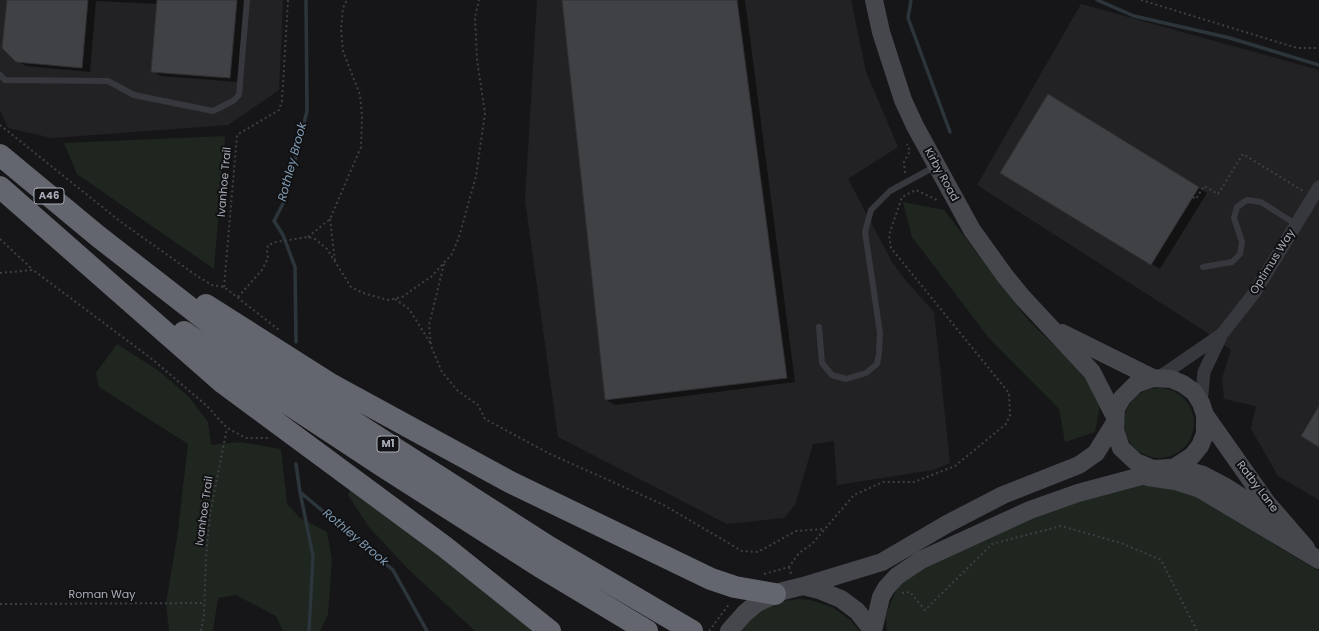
<!DOCTYPE html>
<style>
body{margin:0}
canvas{display:block;background:#161618}
</style>
<canvas width="1319" height="631"></canvas>
<script>
const ctx = document.querySelector('canvas').getContext('2d');
ctx.lineJoin = 'round';
function fillPath(path, color) {
  ctx.fillStyle = color;
  ctx.fill(path, 'evenodd');
}
function toPath(rows) {
  const path = new Path2D();
  for (const r of rows) {
    if (r.length === 3) {
      path.moveTo(r[0] + r[2], r[1]);
      path.arc(r[0], r[1], r[2], 0, 2 * Math.PI);
      continue;
    }
    path.moveTo(r[0], r[1]);
    for (let i = 2; i < r.length; i += 2) path.lineTo(r[i], r[i + 1]);
  }
  return path;
}
function trace(path, color, width, dash) {
  ctx.strokeStyle = color;
  ctx.lineWidth = width;
  ctx.lineCap = dash ? 'butt' : 'round';
  ctx.setLineDash(dash || []);
  ctx.stroke(path);
}
function label(font, color, halo, rows, align = 'center') {
  ctx.font = font + ' Poppins,sans-serif';
  ctx.lineWidth = 4;
  ctx.setLineDash([]);
  ctx.textBaseline = 'middle';
  ctx.strokeStyle = halo;
  ctx.fillStyle = color;
  for (const [text, x, y, turn = 0] of rows) {
    ctx.save();
    ctx.translate(x, y);
    ctx.rotate((+turn || 0) * Math.PI / 180);
    ctx.textAlign = isNaN(turn) ? turn : align;
    if (halo) ctx.strokeText(text, 0, 0);
    ctx.fillText(text, 0, 0);
    ctx.restore();
  }
}
const built = toPath([
 [0,0,283,0,279,90,228,125,52,138,8,128,0,110],
 [537,0,851,0,866,72,898,147,848,179,892,262,906,281,934,312,950,463,933,470,837,485,834,441,813,444,795,505,784,518,727,524,558,437,525,200],
 [1081,4,1319,70,1319,500,1278,476,1251,429,1256,406,1224,399,1222,378,1231,350,1203,330,977,185]
]);
const green = toPath([
 [225,136,214,269,77,174,64,143],
 [903,202,944,210,1028,320,1082,372,1102,395,1095,432,1065,442,1059,409,989,338,912,237],
 [117,344,159,371,189,397,208,422,211,445,240,442,281,449,287,504,300,518,327,532,332,560,328,614,320,631,283,631,276,616,236,595,218,598,213,631,169,631,166,603,177,538,188,444,99,387,96,373],
 [1159,423,35],
 [353,485,535,631,475,631,408,569,369,527,348,495],
 [1121,485,1156,485,1178,489,1211,502,1278,547,1319,571,1319,631,887,631,886,615,897,588,907,576,961,544],
 [799,599,810,600,832,607,850,620,860,631,739,631,757,612,777,602]
]);
const shadow = toPath([
 [8,0,245,0,238,82,161,76,152,71,158,4,96,1,90,72,26,66,17,61],
 [563,0,745,0,795,382,615,405,606,400],
 [1056,100,1207,193,1160,269,1001,172]
]);
const stream = toPath([
 [911,0,908,18,950,132],
 [1097,0,1134,16,1230,38,1319,65],
 [296,342,295,267,283,235,274,221,286,198,307,111,306,0],
 [296,464,300,492,393,570,427,631],
 [300,492,313,556,309,631]
]);
const building = toPath([
 [7,0,88,0,82,68,16,62,2,48,7,0],
 [157,0,237,0,230,78,151,72,157,0],
 [562,0,737,0,787,378,605,400,562,0],
 [1048,94,1199,187,1151,265,1000,173,1048,94],
 [1319,406,1319,447,1301,436,1319,406]
]);
const path = toPath([
 [1141,0,1297,48,1319,48],
 [0,125,121,222,197,276,212,285,224,287,279,330],
 [905,173,904,162,910,151,907,144],
 [1193,197,1196,199,1204,186,1218,194,1243,154,1303,191],
 [330,219,335,261],
 [308,237,330,219,361,147,362,116,360,95,343,51,341,29,343,8,347,0],
 [0,239,33,270],
 [444,264,429,325,431,346,442,372,458,391,478,405,485,419,550,454,662,504,742,551,758,552,796,531,824,529],
 [0,273,33,270,152,359,207,406,227,428,246,438,270,438],
 [224,287,237,135,279,110,282,101,288,0],
 [238,297,262,270,268,258,267,251,268,245,276,242,308,237,315,239,327,249,351,287,363,293,388,300,402,297,432,276,452,254,459,237,476,176,485,113,477,60,475,17,479,0],
 [395,299,409,309,431,344],
 [789,567,791,574],
 [764,574,789,567,799,553,812,544,854,495,883,482,914,482,955,466,1006,424,1010,415,1009,393,891,248,889,235,902,197,916,190,939,201],
 [902,593,910,592,925,610,992,544,1061,526,1121,543,1161,560,1197,631],
 [0,604,205,603],
 [201,631,204,615,206,558,210,514,227,428],
 [709,631,730,603]
]);
const lane = toPath([
 [0,75,5,80,108,81,134,95,213,111,233,101,239,95,247,0],
 [1203,267,1232,262,1240,254,1242,242,1234,218,1237,207,1247,200,1261,202,1297,225],
 [819,327,822,363,832,375,846,379,866,373,877,364,879,353,880,333,865,232,871,210,890,191,936,166]
]);
const street = toPath([
 [1158,378,1222,334],
 [1201,403,1204,372,1222,334,1255,292,1319,187]
]);
const secondary = toPath([
 [874,0,881,32,903,100,915,126,972,230,1005,276,1023,298,1092,372,1115,417],
 [1062,333,1153,378],
 [1205,415,1267,503,1306,548],
 [1175,467,1203,475,1226,487,1240,496,1273,525],
 [1148,477,1175,481,1200,489,1319,560],
 [803,586,882,562,947,524,1003,495,1079,465,1096,453,1114,424],
 [729,631,745,613,757,603,783,591,803,586,819,590,841,599,857,611,873,631],
 [873,631,881,597,886,588,897,576,921,560,1030,510,1078,493,1175,467,1192,456,1200,446,1205,434,1205,415,1201,403,1194,392,1183,384,1171,379,1153,378,1136,384,1122,398,1116,409,1115,430,1121,448,1136,462,1153,469,1169,468]
]);
const highway = toPath([
 [0,155,99,237,257,360,549,547,692,631],
 [0,187,223,383,445,547,550,631],
 [206,305,332,385,510,482,711,579,735,587,775,594],
 [184,332,240,372,384,467,539,566,647,631]
]);
const shields = [
 [49,196,30],
 [388,444,22]
];
const shieldNames = [
 ["A46",49,196],
 ["M1",388,444]
];
const streetNames = [
 ["Kirby Road",941,175,61],
 ["Ivanhoe Trail",225,182,-85],
 ["Optimus Way",1273,262,-58],
 ["Ratby Lane",1257,487,53],
 ["Ivanhoe Trail",205,511,-82],
 ["Roman Way",102,595]
];
const waterNames = [
 ["Rothley Brook",293,162,-75],
 ["Rothley Brook",355,538,40]
];
fillPath(built, '#222225');
fillPath(green, '#1e261f');
fillPath(shadow, '#0007');
trace(stream, '#2c353c', 3.5);
fillPath(building, '#404145');
trace(building, '#303034', 1);
trace(path, '#3d3f44', 2, [2, 3]);
trace(lane, '#37383d', 6);
trace(street, '#37383d', 13);
trace(secondary, '#45474d', 18);
trace(highway, '#63666e', 22);
for (const [x, y, w] of shields) {
  const box = new Path2D();
  box.roundRect(x - w / 2, y - 8, w, 16, 3);
  ctx.fillStyle = '#111113';
  ctx.fill(box);
  trace(box, '#a8adb8', 1);
}
label('bold 10px', '#a8adb8', null, shieldNames);
label('11px', '#a8adb8', '#111113', streetNames);
label('italic 12px', '#7f9bb3', '#111113', waterNames);
</script>
